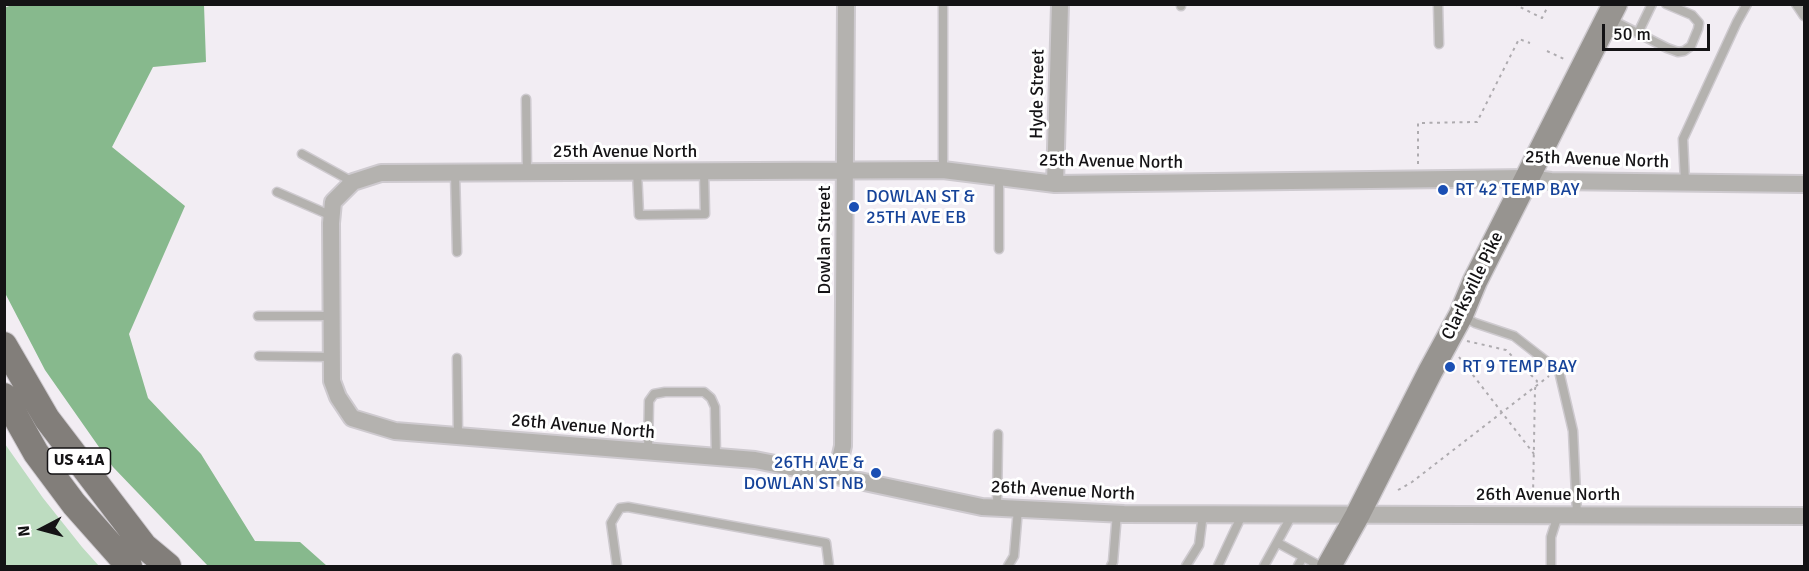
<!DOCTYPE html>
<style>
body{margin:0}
#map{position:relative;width:1809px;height:571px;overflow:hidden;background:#f2edf3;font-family:Signika,sans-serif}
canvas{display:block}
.frame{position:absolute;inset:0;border:6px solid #141315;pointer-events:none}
.north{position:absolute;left:12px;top:499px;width:60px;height:60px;-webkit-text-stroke:4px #fff;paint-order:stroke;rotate:264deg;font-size:16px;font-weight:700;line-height:24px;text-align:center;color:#141315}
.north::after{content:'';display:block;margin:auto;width:21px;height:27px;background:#141315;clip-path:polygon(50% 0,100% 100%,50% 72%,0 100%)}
.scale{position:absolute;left:1602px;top:24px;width:108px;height:27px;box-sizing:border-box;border:3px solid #141315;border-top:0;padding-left:8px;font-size:18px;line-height:21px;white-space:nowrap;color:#141315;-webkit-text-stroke:4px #fff;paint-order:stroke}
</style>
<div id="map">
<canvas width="1809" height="571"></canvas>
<div class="frame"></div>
<div class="north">N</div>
<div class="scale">50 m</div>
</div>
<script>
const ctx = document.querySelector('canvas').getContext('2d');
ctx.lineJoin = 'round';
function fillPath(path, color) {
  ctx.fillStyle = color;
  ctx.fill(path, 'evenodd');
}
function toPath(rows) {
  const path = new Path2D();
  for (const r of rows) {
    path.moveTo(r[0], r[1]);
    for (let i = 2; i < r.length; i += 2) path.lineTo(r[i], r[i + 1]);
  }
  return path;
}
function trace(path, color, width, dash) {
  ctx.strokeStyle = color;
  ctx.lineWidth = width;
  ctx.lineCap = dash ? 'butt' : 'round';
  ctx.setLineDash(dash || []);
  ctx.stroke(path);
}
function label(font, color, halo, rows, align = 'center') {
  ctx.font = font + ' Signika,sans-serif';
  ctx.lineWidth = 6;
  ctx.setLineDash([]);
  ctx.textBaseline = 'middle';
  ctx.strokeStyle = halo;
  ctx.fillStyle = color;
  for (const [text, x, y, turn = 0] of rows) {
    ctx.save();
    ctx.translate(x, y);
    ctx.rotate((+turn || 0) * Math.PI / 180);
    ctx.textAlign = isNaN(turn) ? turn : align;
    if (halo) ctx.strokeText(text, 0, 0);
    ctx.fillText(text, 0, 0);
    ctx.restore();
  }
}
const green = toPath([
 [5,444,43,498,82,547,99,566,5,566]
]);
const forest = toPath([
 [12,5,204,5,206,62,153,67,112,147,185,206,129,334,148,398,201,454,255,541,300,542,327,566,208,566,113,467,45,370,5,293,4,8]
]);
const path = toPath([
 [1514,4,1542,18,1549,4],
 [1547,51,1566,60],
 [1418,164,1418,123,1477,122,1519,39,1530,43],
 [1467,341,1506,350,1537,381,1535,389,1533,496],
 [1459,357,1534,454],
 [1398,490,1412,482,1549,376]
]);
const lane = toPath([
 [1181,4,1181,6],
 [1438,4,1439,44],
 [1796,4,1804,16],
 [1608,18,1667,48,1678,52,1684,51,1691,46,1698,29,1699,23,1692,15,1666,4],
 [1638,33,1652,4],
 [526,99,527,172],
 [302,154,353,182],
 [943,170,943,4],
 [637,171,639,215,705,214,704,171],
 [455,173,457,252],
 [999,177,999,249],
 [1685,182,1683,139,1737,22,1747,4],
 [277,192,332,216],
 [258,316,332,316],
 [1464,317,1475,323,1514,336,1559,371,1573,431,1577,515],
 [259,356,332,357],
 [457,358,458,436],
 [648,452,649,401,654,394,665,392,704,392,711,398,715,407,716,457],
 [997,508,998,434],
 [1278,543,1320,566],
 [617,566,611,523,620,508,628,507,826,543,829,566],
 [1008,566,1014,556,1018,509],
 [1111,566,1113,562,1117,513],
 [1186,566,1199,545,1203,514],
 [1218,566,1242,515],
 [1264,566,1292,515],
 [1298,566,1303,557],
 [1551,566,1551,537,1558,515]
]);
const street = toPath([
 [1055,184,1060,4],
 [1804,184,1551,181,1528,178,1055,184,943,170,381,173,353,182,333,202,331,223,332,381,338,397,352,418,395,431,755,460,836,476,982,507,1124,514,1804,516],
 [836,476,843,446,846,4]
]);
const secondary = toPath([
 [1329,566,1357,516,1430,372,1461,315,1475,281,1615,4]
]);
const primary = toPath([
 [4,345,47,419,144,546,168,566],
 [4,396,36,453,74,504,129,566]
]);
const markers = [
 [1443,190,6,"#1a4fb4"],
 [854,207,6,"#1a4fb4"],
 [1450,367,6,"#1a4fb4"],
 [876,473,6,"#1a4fb4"]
];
const shields = [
 [79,461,63]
];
const shieldNames = [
 ["US 41A",79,461]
];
const streetNames = [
 ["Hyde Street",1038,94,-89],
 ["25th Avenue North",625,152],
 ["25th Avenue North",1597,160,2],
 ["25th Avenue North",1111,162,1],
 ["Dowlan Street",825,240,-90],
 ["Clarksville Pike",1473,286,-64],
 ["26th Avenue North",583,427,5],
 ["26th Avenue North",1063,491,3],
 ["26th Avenue North",1548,495]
];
const transitNames = [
 ["RT 42 TEMP BAY",1455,190],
 ["DOWLAN ST &",866,197],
 ["25TH AVE EB",866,218],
 ["RT 9 TEMP BAY",1462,367],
 ["26TH AVE &",864,463,"right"],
 ["DOWLAN ST NB",864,484,"right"]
];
fillPath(green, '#bddcc0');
fillPath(forest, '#87b98d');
trace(lane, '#cecacf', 11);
trace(street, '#cecacf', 20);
trace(secondary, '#cecacf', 27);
trace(primary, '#cecacf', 28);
trace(path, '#aeabaf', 2, [3, 4.5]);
trace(lane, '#b4b2af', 8);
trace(street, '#b4b2af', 16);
trace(secondary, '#979490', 24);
trace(primary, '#827e7a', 26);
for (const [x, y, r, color] of markers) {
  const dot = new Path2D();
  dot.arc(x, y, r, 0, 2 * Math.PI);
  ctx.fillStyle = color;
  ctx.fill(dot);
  trace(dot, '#fff', 2);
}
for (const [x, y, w] of shields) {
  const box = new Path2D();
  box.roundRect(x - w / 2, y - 13, w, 26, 4.5);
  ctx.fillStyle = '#fff';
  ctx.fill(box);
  trace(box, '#141315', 1.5);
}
label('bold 16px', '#141315', null, shieldNames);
label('18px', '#141315', '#fff', streetNames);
label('18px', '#164399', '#fff', transitNames, 'left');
</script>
